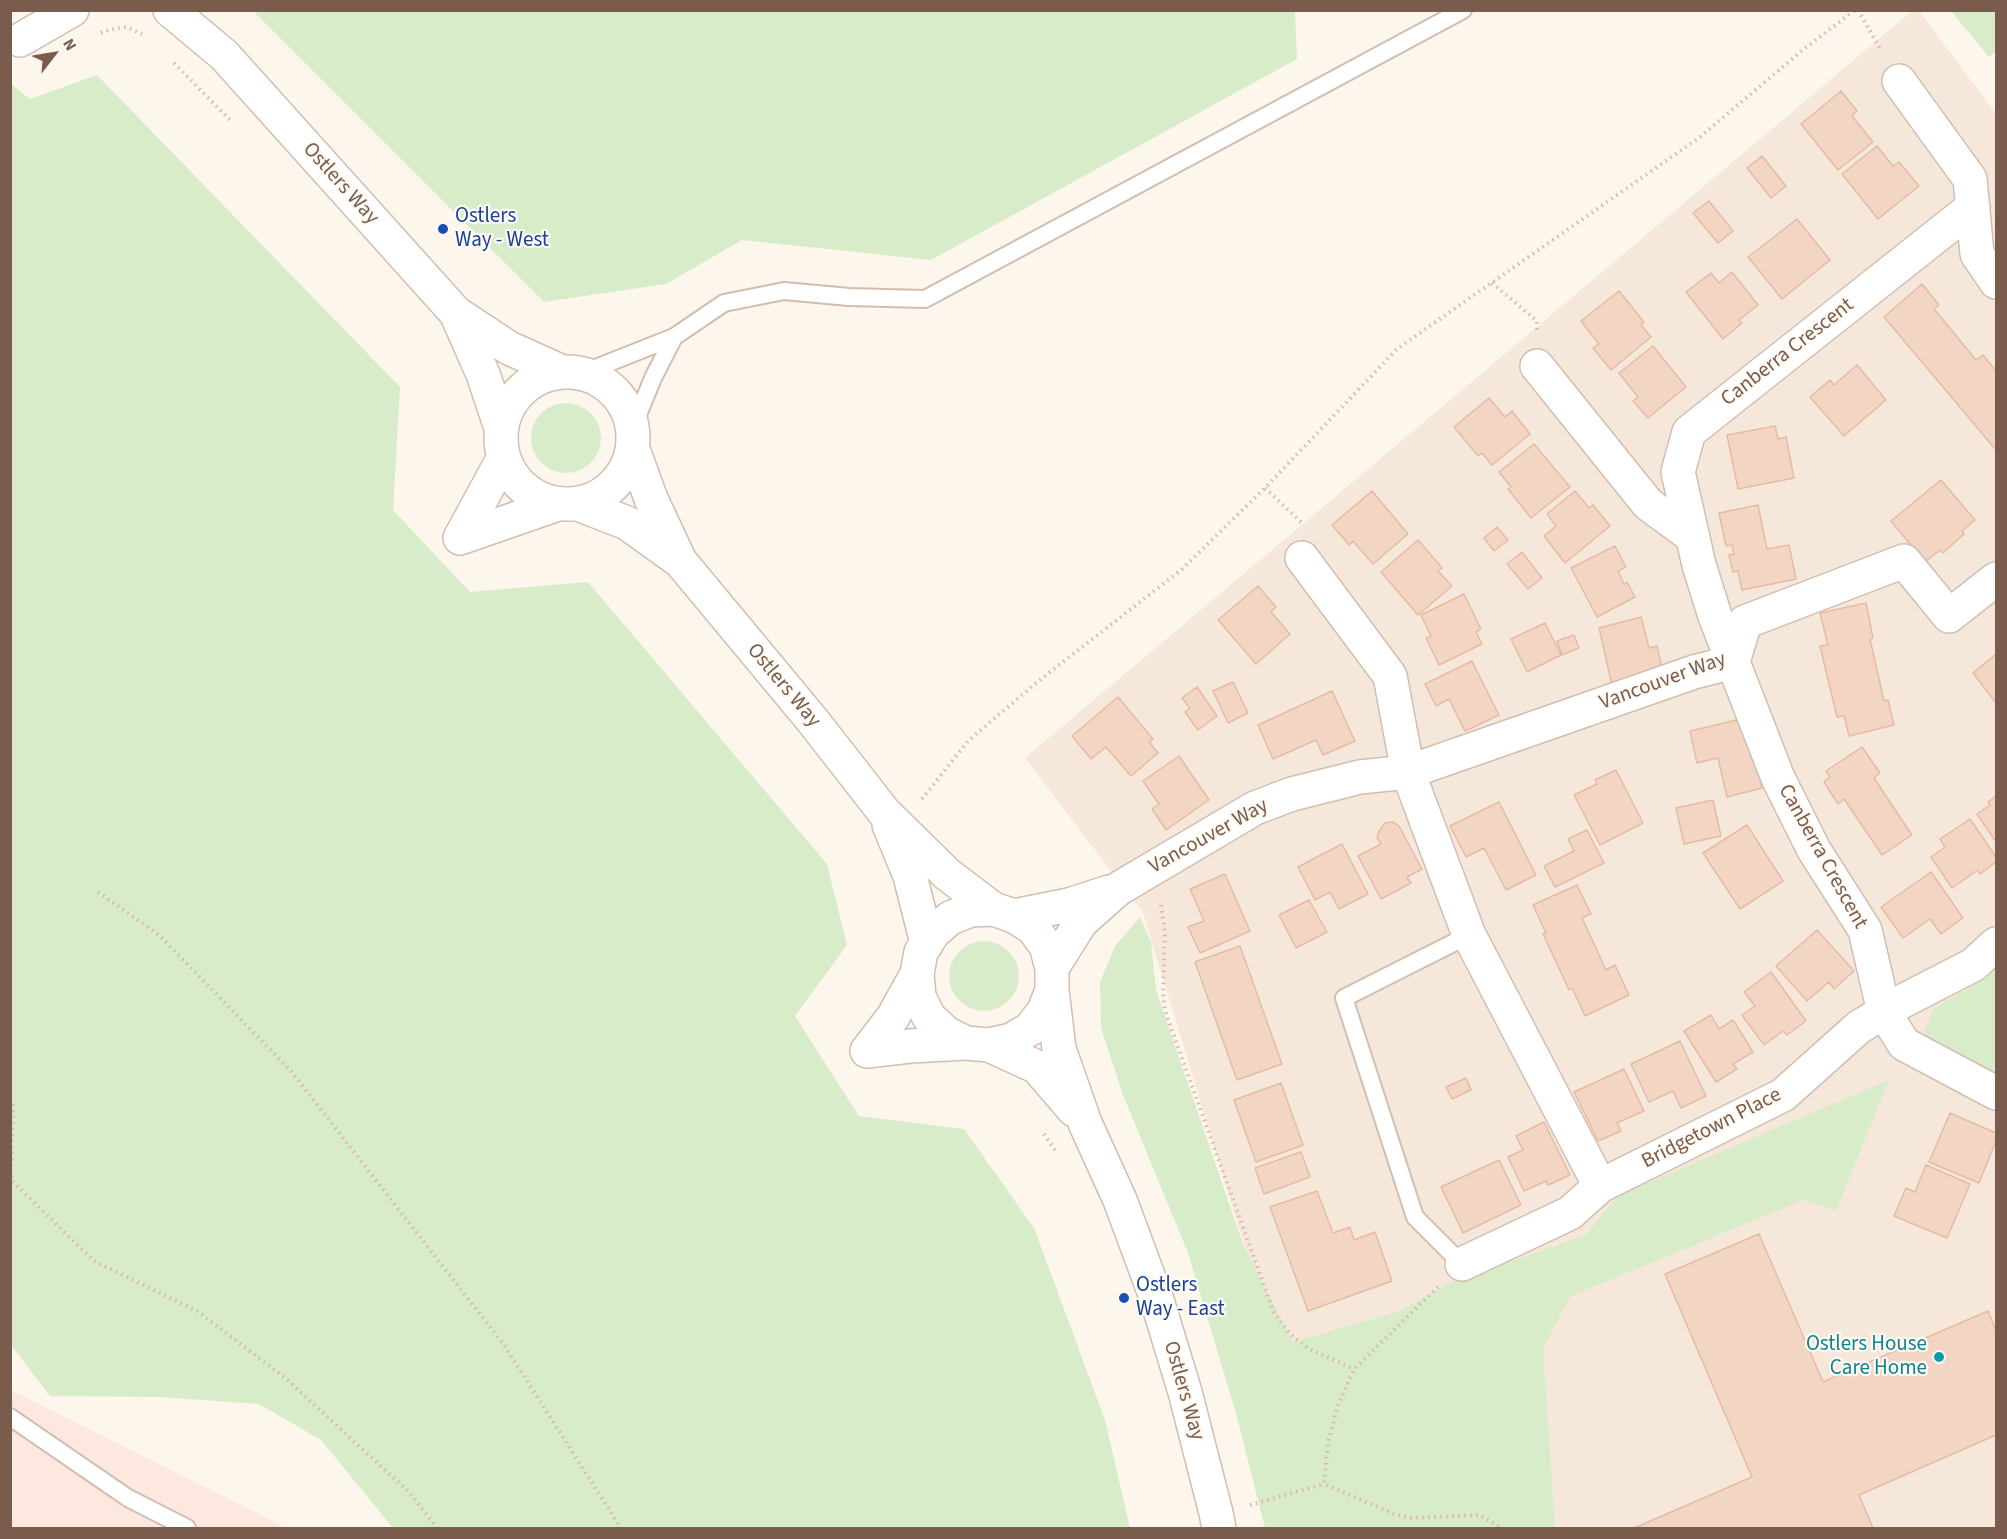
<!DOCTYPE html>
<style>
body{margin:0}
#map{position:relative;width:2007px;height:1539px;overflow:hidden;background:#fdf6ec;font-family:"Source Sans 3",sans-serif}
canvas{display:block}
.frame{position:absolute;inset:0;border:12px solid #7a5c4d;pointer-events:none}
.north{position:absolute;left:24px;top:24px;width:60px;height:60px;-webkit-text-stroke:4px #fffaf3;paint-order:stroke;rotate:59deg;font-size:16px;font-weight:700;line-height:24px;text-align:center;color:#7a5c4d}
.north::after{content:'';display:block;margin:auto;width:21px;height:27px;background:#7a5c4d;clip-path:polygon(50% 0,100% 100%,50% 72%,0 100%)}
</style>
<div id="map">
<canvas width="2007" height="1539"></canvas>
<div class="frame"></div>
<div class="north">N</div>
</div>
<script>
const ctx = document.querySelector('canvas').getContext('2d');
ctx.lineJoin = 'round';
function fillPath(path, color) {
  ctx.fillStyle = color;
  ctx.fill(path, 'evenodd');
}
function toPath(rows) {
  const path = new Path2D();
  for (const r of rows) {
    if (r.length === 3) {
      path.moveTo(r[0] + r[2], r[1]);
      path.arc(r[0], r[1], r[2], 0, 2 * Math.PI);
      continue;
    }
    path.moveTo(r[0], r[1]);
    for (let i = 2; i < r.length; i += 2) path.lineTo(r[i], r[i + 1]);
  }
  return path;
}
function trace(path, color, width, dash) {
  ctx.strokeStyle = color;
  ctx.lineWidth = width;
  ctx.lineCap = dash ? 'butt' : 'round';
  ctx.setLineDash(dash || []);
  ctx.stroke(path);
}
function label(font, color, halo, rows, align = 'center') {
  ctx.font = font + ' "Source Sans 3",sans-serif';
  ctx.lineWidth = 4.5;
  ctx.setLineDash([]);
  ctx.textBaseline = 'middle';
  ctx.strokeStyle = halo;
  ctx.fillStyle = color;
  for (const [text, x, y, turn = 0] of rows) {
    ctx.save();
    ctx.translate(x, y);
    ctx.rotate((+turn || 0) * Math.PI / 180);
    ctx.textAlign = isNaN(turn) ? turn : align;
    if (halo) ctx.strokeText(text, 0, 0);
    ctx.fillText(text, 0, 0);
    ctx.restore();
  }
}
const residential = toPath([
 [1912,11,1919,11,1996,114,1996,1528,1300,1528,1275,1347,1143,913,1025,758]
]);
const commercial = toPath([
 [11,1390,286,1528,11,1528]
]);
const green = toPath([
 [1295,11,1297,59,931,260,742,240,666,284,544,302,253,11],
 [1951,11,1996,11,1996,51,1989,57],
 [97,75,400,387,393,510,470,592,588,582,827,864,847,945,795,1016,859,1116,964,1129,1034,1228,1105,1420,1130,1528,393,1528,321,1440,259,1404,159,1397,50,1396,11,1345,11,84,30,99],
 [566,438,35],
 [1140,917,1151,942,1156,990,1244,1247,1293,1342,1397,1312,1448,1284,1586,1235,1617,1196,1889,1080,1836,1211,1803,1200,1571,1296,1543,1348,1555,1528,1265,1528,1237,1417,1188,1253,1123,1095,1101,1028,1100,982,1115,946],
 [984,976,35],
 [1996,965,1996,1084,1920,1044,1934,1008,1977,984]
]);
const building = toPath([
 [1841,91,1857,111,1852,116,1873,142,1838,170,1801,124,1841,91],
 [1877,146,1893,166,1899,162,1919,186,1878,219,1842,174,1877,146],
 [1762,156,1786,186,1771,198,1747,168,1762,156],
 [1709,201,1733,231,1718,243,1693,213,1709,201],
 [1797,219,1830,260,1782,299,1748,257,1797,219],
 [1732,272,1758,305,1739,320,1742,323,1723,339,1686,292,1711,273,1719,283,1732,272],
 [1922,284,1939,305,1934,309,1976,360,1983,355,1996,371,1996,450,1884,317,1922,284],
 [1619,291,1644,322,1641,325,1651,337,1611,370,1593,348,1599,344,1581,321,1619,291],
 [1653,346,1686,387,1648,418,1633,401,1638,397,1619,373,1653,346],
 [1857,365,1886,400,1844,436,1810,397,1830,380,1834,385,1857,365],
 [1489,398,1505,417,1512,411,1530,434,1492,465,1482,453,1478,456,1454,427,1489,398],
 [1775,426,1778,439,1786,437,1794,478,1738,489,1727,435,1775,426],
 [1534,444,1570,487,1531,518,1508,489,1511,487,1499,472,1534,444],
 [1941,480,1975,520,1962,531,1964,534,1943,553,1940,550,1925,562,1891,521,1941,480],
 [1372,491,1408,534,1373,564,1353,541,1349,545,1332,525,1372,491],
 [1575,491,1589,508,1593,505,1610,526,1565,563,1544,536,1556,526,1547,514,1575,491],
 [1758,505,1767,549,1789,545,1796,579,1742,590,1738,571,1733,572,1729,555,1734,554,1732,545,1726,546,1719,513,1758,505],
 [1497,527,1508,540,1494,551,1484,538,1497,527],
 [1418,540,1442,568,1438,571,1452,586,1418,615,1381,572,1418,540],
 [1615,546,1626,567,1618,571,1624,584,1627,582,1635,597,1597,617,1571,568,1615,546],
 [1522,552,1542,578,1528,589,1507,564,1522,552],
 [1258,586,1276,607,1271,612,1290,634,1256,664,1218,620,1258,586],
 [1464,594,1481,629,1476,632,1482,644,1439,665,1426,638,1431,636,1421,615,1464,594],
 [1866,603,1873,638,1870,639,1884,701,1888,700,1894,725,1849,736,1844,716,1837,717,1820,646,1828,645,1820,613,1866,603],
 [1641,617,1649,648,1657,646,1663,672,1612,685,1599,628,1641,617],
 [1545,623,1561,655,1527,672,1511,639,1545,623],
 [1574,635,1579,648,1562,655,1557,641,1574,635],
 [1996,654,1996,703,1973,673,1996,654],
 [1472,661,1499,715,1465,731,1449,699,1436,706,1425,684,1472,661],
 [1233,682,1248,713,1228,723,1213,691,1233,682],
 [1197,687,1217,716,1198,730,1185,712,1190,708,1182,698,1197,687],
 [1332,691,1355,741,1323,755,1316,740,1273,759,1258,725,1332,691],
 [1118,697,1153,739,1149,742,1158,753,1131,776,1106,747,1091,759,1072,736,1118,697],
 [1745,718,1762,788,1727,797,1718,758,1697,763,1690,731,1745,718],
 [1862,747,1880,773,1874,778,1912,835,1882,855,1844,799,1838,804,1824,782,1830,777,1826,771,1862,747],
 [1179,756,1209,800,1166,830,1152,809,1159,804,1143,781,1179,756],
 [1616,770,1643,823,1600,845,1574,795,1597,784,1595,780,1616,770],
 [1996,796,1996,842,1977,814,1990,805,1988,802,1996,796],
 [1713,800,1721,836,1684,844,1676,808,1713,800],
 [1499,802,1536,875,1506,890,1484,848,1466,857,1450,826,1499,802],
 [1970,819,1996,857,1996,862,1980,874,1978,870,1952,888,1931,857,1945,847,1940,839,1970,819],
 [1393,822,1399,826,1422,869,1407,877,1411,883,1381,899,1358,856,1381,844,1377,838,1379,831,1385,823,1393,822],
 [1747,825,1783,881,1740,909,1703,853,1747,825],
 [1587,830,1604,863,1555,887,1544,866,1574,851,1568,839,1587,830],
 [1342,844,1368,894,1339,909,1330,892,1315,900,1298,867,1342,844],
 [1931,872,1963,918,1941,934,1930,919,1903,938,1881,907,1931,872],
 [1225,874,1250,931,1200,953,1188,927,1204,921,1190,889,1225,874],
 [1577,885,1591,914,1582,918,1606,970,1615,965,1629,995,1585,1016,1572,988,1569,990,1543,934,1546,933,1533,905,1577,885],
 [1309,900,1327,932,1296,948,1279,915,1309,900],
 [1817,930,1854,971,1834,989,1829,982,1807,1001,1776,966,1817,930],
 [1240,946,1282,1064,1237,1080,1195,962,1240,946],
 [1771,972,1806,1021,1787,1035,1783,1031,1764,1045,1742,1015,1755,1006,1744,992,1771,972],
 [1711,1015,1719,1029,1733,1020,1753,1052,1733,1064,1737,1069,1716,1082,1684,1031,1711,1015],
 [1680,1041,1706,1096,1681,1108,1673,1091,1649,1102,1631,1064,1680,1041],
 [1624,1069,1644,1111,1617,1123,1621,1131,1598,1141,1574,1092,1624,1069],
 [1466,1078,1471,1090,1452,1099,1446,1087,1466,1078],
 [1281,1083,1303,1145,1256,1162,1234,1100,1281,1083],
 [1950,1113,1996,1133,1996,1141,1979,1183,1929,1162,1950,1113],
 [1544,1122,1570,1175,1548,1185,1546,1181,1524,1191,1508,1157,1523,1150,1516,1136,1544,1122],
 [1301,1152,1310,1177,1264,1194,1255,1168,1301,1152],
 [1499,1160,1521,1205,1463,1233,1441,1187,1499,1160],
 [1926,1165,1970,1184,1947,1238,1894,1216,1906,1188,1915,1192,1926,1165],
 [1317,1191,1333,1233,1350,1227,1354,1240,1375,1232,1392,1281,1308,1311,1270,1207,1317,1191],
 [1759,1234,1823,1382,1988,1311,1996,1331,1996,1435,1859,1495,1873,1528,1634,1528,1752,1477,1665,1274,1759,1234]
]);
const path = toPath([
 [1858,10,1882,52],
 [101,33,109,30,126,27,142,34],
 [174,63,232,122],
 [1492,283,1537,321,1537,331],
 [1265,488,1301,522],
 [922,799,968,741,1036,683,1181,570,1265,488,1397,349,1700,137,1804,49,1855,10],
 [98,892,159,935,291,1071,504,1345,621,1528],
 [1161,905,1165,932,1163,992,1165,1011,1274,1313,1290,1334,1309,1349,1354,1369],
 [10,1099,13,1104,11,1180,94,1261,197,1311,284,1377,409,1492,437,1528],
 [1044,1134,1057,1153],
 [1438,1287,1354,1369,1337,1408,1328,1443,1324,1484,1397,1515,1412,1518,1479,1515,1502,1528],
 [1250,1505,1324,1484]
]);
const service = toPath([
 [583,373,674,337,724,303,784,291,849,297,925,299,1463,10],
 [633,427,653,378,674,337],
 [1462,1264,1415,1217,1344,998,1469,935],
 [10,1417,128,1498,187,1528]
]);
const minor = toPath([
 [20,40,72,10],
 [1899,81,1970,179,1977,254,1996,282],
 [1973,207,1689,432,1678,472,1699,565,1715,616,1778,778,1814,850,1865,930,1884,1012,1904,1044,1996,1093],
 [1537,366,1648,504,1693,537],
 [460,538,558,504],
 [460,538,503,459],
 [1302,558,1390,676,1408,772,1469,935,1600,1186],
 [1014,916,1069,905,1109,892],
 [1052,968,1081,922,1118,889,1255,808,1292,794,1360,777,1408,772,1694,672,1733,662,1745,622,1904,561,1949,616,1996,579],
 [867,1051,910,1046,966,1043],
 [867,1051,893,1017,917,974],
 [1462,1264,1570,1213,1600,1186,1783,1095,1859,1027,1899,1003,1973,965,1996,944]
]);
const tertiary = toPath([
 [170,10,224,55,456,313,509,348,560,371],
 [456,313,483,374,501,428],
 [567,438,66],
 [633,449,651,499,680,561],
 [578,504,627,523,680,561,813,721,884,812,947,874,993,909],
 [889,825,910,876,927,943],
 [1052,990,1044,1011,1030,1029,1011,1040,989,1045,966,1043,946,1033,929,1017,919,997,917,974,921,952,933,933,950,918,971,910,993,909,1014,916,1033,928,1046,946,1052,968,1052,990,1059,1049,1085,1123,1120,1200,1156,1297,1185,1392,1216,1513,1219,1528],
 [989,1045,1037,1067,1074,1110]
]);
const markers = [
 [443,229,6,"#1a4fb4"],
 [1124,1298,6,"#1a4fb4"],
 [1939,1357,6,"#0f9aa8"]
];
const streetNames = [
 ["Ostlers Way",340,184,48],
 ["Canberra Crescent",1788,353,-38],
 ["Vancouver Way",1663,682,-20],
 ["Ostlers Way",783,686,50],
 ["Vancouver Way",1209,837,-29],
 ["Canberra Crescent",1822,857,61],
 ["Bridgetown Place",1712,1129,-27],
 ["Ostlers Way",1183,1391,74]
];
const transitNames = [
 ["Ostlers",455,217],
 ["Way - West",455,241],
 ["Ostlers",1136,1286],
 ["Way - East",1136,1310]
];
const cultureNames = [
 ["Ostlers House",1927,1345],
 ["Care Home",1927,1369]
];
fillPath(residential, '#f5e8da');
fillPath(commercial, '#fde8e0');
fillPath(green, '#d8ecc9');
fillPath(building, '#f3d5c3');
trace(building, '#e6bba3', 1.5);
trace(service, '#d1beb0', 20);
trace(minor, '#d1beb0', 36);
trace(tertiary, '#d1beb0', 36);
trace(path, '#d9b8a5', 4, [1.5, 4.5]);
trace(service, '#fff', 16);
trace(minor, '#fff', 33);
trace(tertiary, '#fff', 33);
for (const [x, y, r, color] of markers) {
  const dot = new Path2D();
  dot.arc(x, y, r, 0, 2 * Math.PI);
  ctx.fillStyle = color;
  ctx.fill(dot);
  trace(dot, '#fffaf3', 2);
}
label('21px', '#7a5c4d', '#fffaf3', streetNames);
label('21px', '#164399', '#fffaf3', transitNames, 'left');
label('21px', '#0d838f', '#fffaf3', cultureNames, 'right');
</script>
